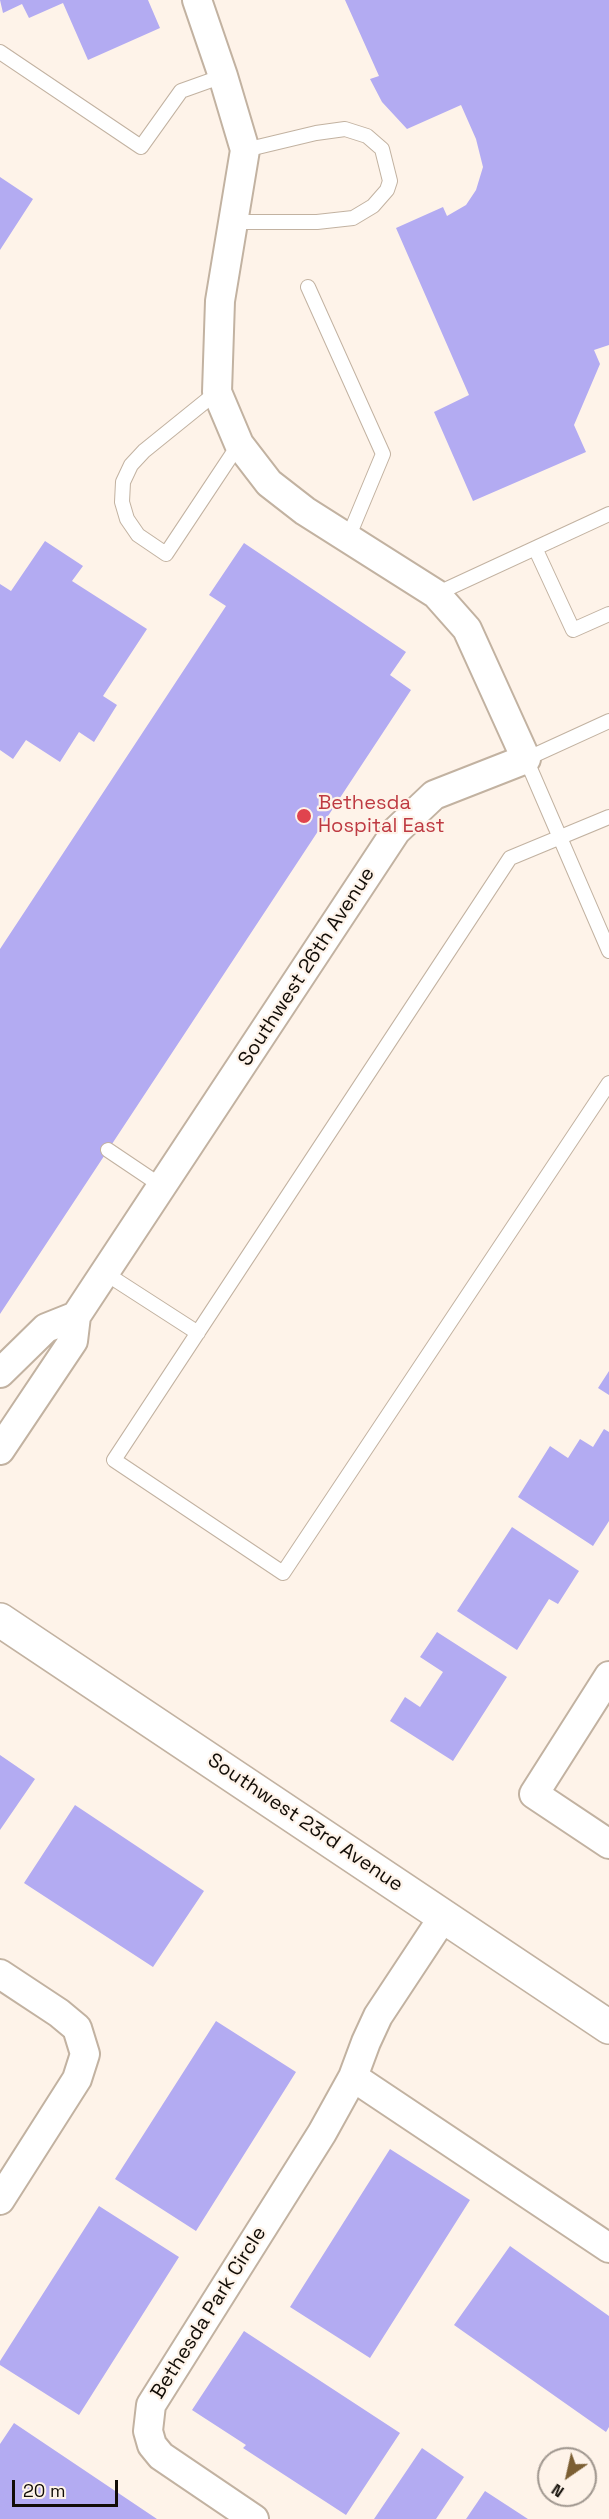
<!DOCTYPE html>
<style>
body{margin:0}
#map{position:relative;width:609px;height:2519px;overflow:hidden;background:#fef3e9;font-family:"Space Grotesk",sans-serif}
canvas{display:block}
.north{position:absolute;left:537px;top:2447px;width:60px;height:60px;box-sizing:border-box;background:#fef3e9;border:2px solid #a0978f;border-radius:50%;rotate:214deg;font-size:16px;font-weight:700;line-height:24px;text-align:center;color:#120d07}
.north::after{content:'';display:block;margin:auto;width:21px;height:27px;background:#7c5f33;clip-path:polygon(50% 0,100% 100%,50% 72%,0 100%)}
.scale{position:absolute;left:12px;top:2480px;width:106px;height:27px;box-sizing:border-box;border:3px solid #120d07;border-top:0;padding-left:8px;font-size:18px;line-height:21px;white-space:nowrap;color:#120d07;-webkit-text-stroke:4px #fef3e9;paint-order:stroke}
</style>
<div id="map">
<canvas width="609" height="2519"></canvas>
<div class="north">N</div>
<div class="scale">20 m</div>
</div>
<script>
const ctx = document.querySelector('canvas').getContext('2d');
ctx.lineJoin = 'round';
function fillPath(path, color) {
  ctx.fillStyle = color;
  ctx.fill(path, 'evenodd');
}
function toPath(rows) {
  const path = new Path2D();
  for (const r of rows) {
    path.moveTo(r[0], r[1]);
    for (let i = 2; i < r.length; i += 2) path.lineTo(r[i], r[i + 1]);
  }
  return path;
}
function trace(path, color, width, dash) {
  ctx.strokeStyle = color;
  ctx.lineWidth = width;
  ctx.lineCap = dash ? 'butt' : 'round';
  ctx.setLineDash(dash || []);
  ctx.stroke(path);
}
function label(font, color, halo, rows, align = 'center') {
  ctx.font = font + ' "Space Grotesk",sans-serif';
  ctx.lineWidth = 4.5;
  ctx.setLineDash([]);
  ctx.textBaseline = 'middle';
  ctx.strokeStyle = halo;
  ctx.fillStyle = color;
  for (const [text, x, y, turn = 0] of rows) {
    ctx.save();
    ctx.translate(x, y);
    ctx.rotate((+turn || 0) * Math.PI / 180);
    ctx.textAlign = isNaN(turn) ? turn : align;
    if (halo) ctx.strokeText(text, 0, 0);
    ctx.fillText(text, 0, 0);
    ctx.restore();
  }
}
const building = toPath([
 [0,0,148,0,160,28,88,60,63,3,29,18,22,4,3,13],
 [345,0,609,0,609,345,594,350,600,364,574,425,586,452,473,501,434,412,469,395,396,228,443,207,447,216,466,205,476,190,483,167,476,139,461,105,407,129,382,102,370,79,379,76],
 [0,177,33,199,0,250],
 [45,541,83,566,72,581,147,629,103,696,117,705,94,742,79,732,60,762,26,740,13,759,0,750,0,584,11,591],
 [244,543,406,652,390,675,411,690,0,1314,0,949,226,606,209,595],
 [609,1371,609,1395,598,1388],
 [604,1429,609,1432,609,1521,593,1546,518,1497,550,1446,568,1458,580,1439,593,1447],
 [512,1527,579,1571,558,1604,549,1599,517,1650,457,1611],
 [437,1632,507,1677,453,1761,390,1721,405,1697,420,1707,443,1672,420,1657],
 [0,1755,35,1779,0,1830],
 [75,1805,204,1891,153,1967,24,1883],
 [216,2021,296,2072,196,2231,115,2179],
 [390,2149,470,2200,370,2358,290,2307],
 [99,2206,179,2257,79,2415,0,2365,0,2361],
 [510,2246,609,2316,609,2427,606,2432,454,2325],
 [244,2331,400,2433,346,2515,243,2448,246,2445,192,2410],
 [14,2423,157,2519,0,2519,0,2444],
 [422,2448,464,2477,436,2519,374,2519],
 [485,2491,528,2519,466,2519]
]);
const service = toPath([
 [0,52,141,147,181,91,223,76],
 [233,222,317,222,353,218,373,206,387,190,390,181,382,149,367,136,345,129,316,133,245,150],
 [308,287,383,454,348,538],
 [217,392,144,451,131,465,123,482,122,502,127,519,138,535,166,554,239,444],
 [536,550,573,630,609,614],
 [436,594,609,514],
 [609,721,526,759,609,951],
 [609,817,510,858,114,1460,283,1573,609,1083],
 [108,1150,163,1187],
 [105,1273,198,1333]
]);
const minor = toPath([
 [0,1373,46,1328,76,1316],
 [0,1450,73,1341,76,1316,396,831,434,795,526,759,467,629,436,594,305,511,269,483,239,444,217,392,220,301,245,150,223,76,197,0],
 [609,1676,534,1794,609,1844],
 [0,1974,59,2013,77,2028,85,2054,77,2079,0,2200],
 [353,2077,609,2248],
 [254,2519,161,2456,152,2445,148,2431,151,2405,322,2133,353,2077,366,2042,378,2016,444,1916]
]);
const tertiary = toPath([
 [0,1620,609,2027]
]);
const markers = [
 [304,816,8,"#e0444e"]
];
const healthNames = [
 ["Bethesda",318,804],
 ["Hospital East",318,827]
];
const streetNames = [
 ["Southwest 26th Avenue",307,967,-57],
 ["Southwest 23rd Avenue",305,1823,34],
 ["Bethesda Park Circle",209,2313,-58]
];
fillPath(building, '#b3abf2');
trace(service, '#c2b2a1', 16);
trace(minor, '#c2b2a1', 32);
trace(tertiary, '#c2b2a1', 36);
trace(service, '#fff', 14);
trace(minor, '#fff', 28);
trace(tertiary, '#fff', 33);
for (const [x, y, r, color] of markers) {
  const dot = new Path2D();
  dot.arc(x, y, r, 0, 2 * Math.PI);
  ctx.fillStyle = color;
  ctx.fill(dot);
  trace(dot, '#fef3e9', 2);
}
label('20px', '#be3a42', '#fef3e9', healthNames, 'left');
label('20px', '#120d07', '#fef3e9', streetNames);
</script>
